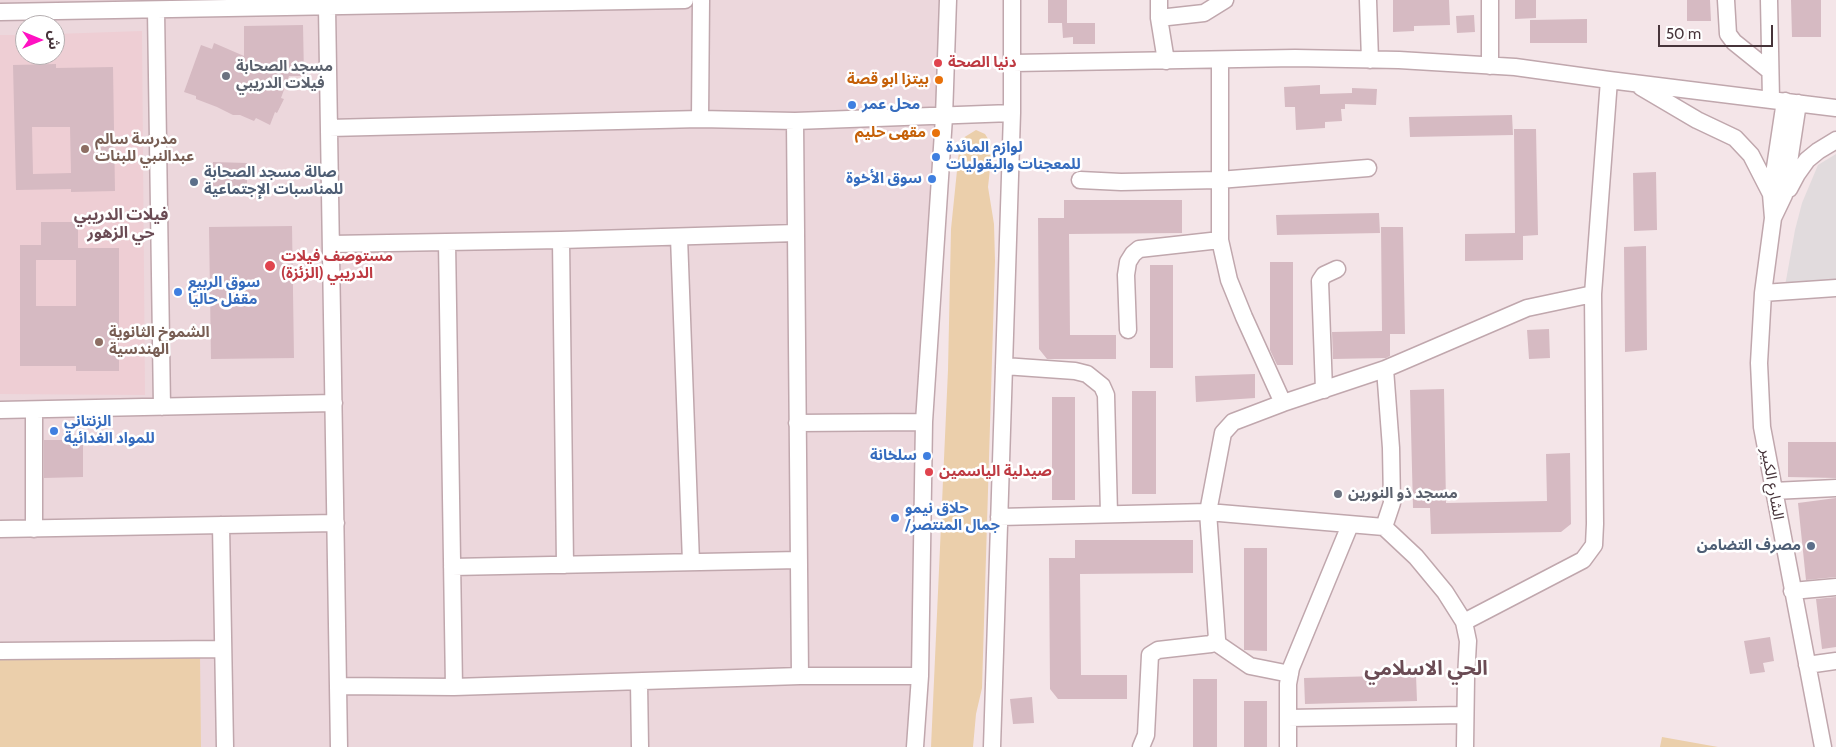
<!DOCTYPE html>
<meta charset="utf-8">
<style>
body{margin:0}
#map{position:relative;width:1836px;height:747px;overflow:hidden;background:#f4e5e8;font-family:Cabin,"Noto Sans Arabic",sans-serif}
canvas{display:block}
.north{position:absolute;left:15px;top:15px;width:50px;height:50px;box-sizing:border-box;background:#fff;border:1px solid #b5aeb0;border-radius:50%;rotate:90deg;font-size:14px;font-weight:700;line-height:20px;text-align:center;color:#47343a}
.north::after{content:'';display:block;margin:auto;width:18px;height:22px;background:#ff11c2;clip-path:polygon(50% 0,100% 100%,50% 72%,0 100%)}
.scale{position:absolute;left:1658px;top:25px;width:115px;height:22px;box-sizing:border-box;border:2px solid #47343a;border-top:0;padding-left:6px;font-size:15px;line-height:18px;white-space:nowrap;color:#47343a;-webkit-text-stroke:4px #fff;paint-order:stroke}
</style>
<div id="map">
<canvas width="1836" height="747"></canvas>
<div class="north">ش</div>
<div class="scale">50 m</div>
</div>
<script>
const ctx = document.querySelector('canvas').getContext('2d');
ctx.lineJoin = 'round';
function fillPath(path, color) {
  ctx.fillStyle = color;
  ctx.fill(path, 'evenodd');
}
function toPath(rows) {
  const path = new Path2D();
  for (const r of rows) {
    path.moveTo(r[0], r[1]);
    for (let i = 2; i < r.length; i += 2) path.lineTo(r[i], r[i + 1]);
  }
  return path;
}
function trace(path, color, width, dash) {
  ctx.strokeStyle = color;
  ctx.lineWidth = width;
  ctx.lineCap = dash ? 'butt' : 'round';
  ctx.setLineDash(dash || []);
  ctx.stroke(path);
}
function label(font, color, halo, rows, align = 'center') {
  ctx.font = font + ' Cabin,"Noto Sans Arabic",sans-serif';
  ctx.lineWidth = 5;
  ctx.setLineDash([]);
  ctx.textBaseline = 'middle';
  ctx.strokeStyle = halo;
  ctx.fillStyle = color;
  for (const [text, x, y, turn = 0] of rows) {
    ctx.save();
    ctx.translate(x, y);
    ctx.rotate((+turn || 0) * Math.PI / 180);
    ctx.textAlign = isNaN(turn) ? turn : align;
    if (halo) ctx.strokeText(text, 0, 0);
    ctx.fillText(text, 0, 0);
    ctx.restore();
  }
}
const residential = toPath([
 [0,0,948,0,914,747,0,747],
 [25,25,55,25,55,55,25,55]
]);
const education = toPath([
 [142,31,145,395,0,394,0,35,25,35,25,55,55,55,55,34]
]);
const green = toPath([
 [976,130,985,134,990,142,992,151,988,187,994,224,995,261,982,688,976,714,973,747,931,747,948,370,951,229,959,151,963,138],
 [200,654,201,747,0,747,0,656],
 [1662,737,1718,747,1660,747]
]);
const parking = toPath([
 [1836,154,1836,285,1785,286,1795,230,1802,203,1818,165]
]);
const building = toPath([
 [1048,0,1067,0,1067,23,1048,23],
 [1393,0,1449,0,1450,25,1414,26,1414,31,1393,32],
 [1515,0,1536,0,1536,18,1515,19],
 [1687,0,1710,0,1711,21,1687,21],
 [1791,0,1821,0,1821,37,1792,37],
 [1474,15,1475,32,1457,33,1456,16],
 [1587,19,1587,43,1530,43,1530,20],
 [1062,23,1095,23,1095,44,1073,44,1073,37,1063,38],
 [303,25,304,76,289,76,281,98,284,99,277,113,275,112,270,125,256,118,254,121,240,115,233,115,217,107,196,99,196,96,184,92,201,45,212,49,214,43,244,56,244,26],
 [56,64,56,68,113,67,115,191,71,192,71,189,16,190,13,65],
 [32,127,70,127,71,173,33,174],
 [1320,85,1320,94,1352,93,1352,88,1377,89,1376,105,1345,104,1345,109,1341,109,1342,121,1325,122,1325,128,1296,130,1295,107,1285,107,1284,87],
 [1512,115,1513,135,1410,137,1409,117],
 [1514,129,1536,129,1538,235,1523,236,1523,260,1465,261,1465,234,1515,233],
 [213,162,247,163,247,190,213,188],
 [1656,172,1657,230,1634,231,1633,173],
 [1064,200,1182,200,1182,233,1069,234,1070,335,1116,335,1116,359,1047,359,1039,349,1038,218,1064,218],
 [1379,213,1380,233,1277,235,1276,215],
 [41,222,78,222,78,248,119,248,119,371,76,371,76,366,20,366,20,245,41,245],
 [36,260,76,260,76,306,36,306],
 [292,226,294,358,211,359,209,227],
 [1381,227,1403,227,1405,334,1390,334,1390,356,1386,358,1333,359,1332,332,1382,331],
 [1646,246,1647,350,1625,352,1624,247],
 [1270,262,1293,262,1293,365,1277,365,1270,350],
 [1150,265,1173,265,1173,368,1150,368],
 [1549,329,1550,358,1529,359,1527,330],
 [1255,374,1255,398,1196,402,1195,376],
 [1444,389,1446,503,1547,501,1546,454,1570,453,1571,524,1561,532,1431,534,1430,508,1413,508,1410,390],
 [1132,391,1156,391,1156,494,1132,494],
 [1052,397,1075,397,1075,500,1052,500],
 [44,440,83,440,83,477,44,478],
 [1788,442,1836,442,1836,478,1788,477],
 [1836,498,1836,577,1806,580,1798,503],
 [1075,540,1193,540,1193,573,1080,574,1081,675,1127,675,1127,699,1058,699,1050,689,1049,558,1075,558],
 [1244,548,1267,548,1267,651,1244,650],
 [1836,597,1836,647,1822,649,1816,599],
 [1770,637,1774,661,1763,663,1765,672,1750,674,1744,641],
 [1416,675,1417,701,1305,704,1304,678],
 [1193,679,1217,679,1217,747,1193,747],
 [1032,697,1034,723,1013,724,1010,699],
 [1244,701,1267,701,1267,747,1244,747]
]);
const minor = toPath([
 [1159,0,1159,18,1166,61],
 [1368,0,1370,60],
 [1490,0,1490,66],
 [1726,0,1728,34,1734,42,1770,71],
 [1769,0,1771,99],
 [327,7,339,747],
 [156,10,162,407],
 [0,12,685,0],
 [1159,18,1204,13,1225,0],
 [1220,60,1220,240,1229,280,1244,317,1283,403],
 [1013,63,1295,58,1399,60,1515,67,1609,80,1836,108],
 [1641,87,1697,120,1735,138,1751,155,1771,194],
 [1785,101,1771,194,1773,218,1763,293,1759,363,1762,427,1823,747],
 [700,119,701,0],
 [795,121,800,676],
 [329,128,700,119,795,121,1012,113],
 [1080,180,1121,182,1219,180,1368,168],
 [1789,189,1797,174,1807,160,1818,151,1836,140],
 [1773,218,1784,195,1798,103],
 [679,237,691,562],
 [561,240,565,565],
 [447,242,454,687],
 [331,244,561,240,796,233],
 [1763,293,1836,288],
 [1128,330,1126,275,1128,262,1133,254,1139,249,1220,240],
 [1004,366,1075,371,1087,374,1102,386,1106,395,1109,514],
 [1324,390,1320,281,1324,275,1337,269],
 [0,410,334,403],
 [34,410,34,529],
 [797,423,924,422],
 [1773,491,1836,488],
 [999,517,1208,512,1384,527,1416,557,1445,592,1464,622,1468,641,1466,678,1465,747],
 [221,525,225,747],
 [1384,527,1392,503,1391,448,1385,369],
 [0,529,336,523],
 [452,567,799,560],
 [1792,591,1836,587],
 [1464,622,1583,560,1594,545,1595,524,1593,294,1609,80],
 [1215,642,1250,666,1290,674],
 [0,651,223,649],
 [1807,665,1836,661],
 [639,682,640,747],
 [339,686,454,687,800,676,920,676],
 [1288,718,1465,715],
 [915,747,920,676,924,422,944,117,948,0],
 [992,747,1012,113,1012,0],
 [1141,747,1146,735,1150,655,1158,650,1211,644,1217,639,1208,512,1223,433,1233,422,1283,403,1385,369,1527,308,1593,294],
 [1288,747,1288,684,1291,668,1350,525]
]);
const markers = [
 [938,63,5,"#e0444e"],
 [226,76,5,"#6b7280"],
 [939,80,5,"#e8710a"],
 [852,105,5,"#3f7fe0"],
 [936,133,5,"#e8710a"],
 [85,149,5,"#8d6e63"],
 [936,157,5,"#3f7fe0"],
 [932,179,5,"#3f7fe0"],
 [194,182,5,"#5c6f8a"],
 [270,266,6,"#e0444e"],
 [178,292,5,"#3f7fe0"],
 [99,342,5,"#8d6e63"],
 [54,431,5,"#3f7fe0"],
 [927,456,5,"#3f7fe0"],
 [929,472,5,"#e0444e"],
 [1338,494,5,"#6b7280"],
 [895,518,5,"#3f7fe0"],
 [1811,546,5,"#5c6f8a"]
];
const healthNames = [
 ["دنيا الصحة",948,63],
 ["مستوصف فيلات",281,257],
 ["الدريبي (الزئزة)",281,274],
 ["صيدلية الياسمين",939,472]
];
const worshipNames = [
 ["مسجد الصحابة",236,67],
 ["فيلات الدريبي",236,84],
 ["مسجد ذو النورين",1348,494]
];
const foodNames = [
 ["بيتزا ابو قصة",929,80],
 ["مقهى حليم",926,133]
];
const shopNames = [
 ["محل عمر",862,105],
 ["لوازم المائدة",946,148],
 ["للمعجنات والبقوليات",946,165],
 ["سوق الأخوة",922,179,"right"],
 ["سوق الربيع",188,283],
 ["مقفل حاليا",188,300],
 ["الزنتاني",64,422],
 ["للمواد الغدائية",64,439],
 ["سلخانة",917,456,"right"],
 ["حلاق نيمو",905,509],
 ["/جمال المنتصر",905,526]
];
const educationNames = [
 ["مدرسة سالم",95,140],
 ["عبدالنبي للبنات",95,157],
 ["الشموخ الثانوية",109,333],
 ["الهندسية",109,350]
];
const serviceNames = [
 ["صالة مسجد الصحابة",204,173],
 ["للمناسبات الإجتماعية",204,190],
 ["مصرف التضامن",1801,546,"right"]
];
const streetNames = [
 ["الشارع الكبير",1772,484,80]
];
const neighbourhoodNames = [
 ["فيلات الدريبي",121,215],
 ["حي الزهور",121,233]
];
const districtNames = [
 ["الحي الاسلامي",1426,669]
];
fillPath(residential, '#ecd7dc');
fillPath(education, '#eeced4');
fillPath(green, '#ebcfab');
fillPath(parking, '#e1dbdd');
fillPath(building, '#d6bac2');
trace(minor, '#c0a7ad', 19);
trace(minor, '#fff', 16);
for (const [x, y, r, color] of markers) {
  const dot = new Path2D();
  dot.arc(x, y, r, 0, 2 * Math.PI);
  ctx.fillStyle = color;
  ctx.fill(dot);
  trace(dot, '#fff', 2);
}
label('bold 15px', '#be3a42', '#fff', healthNames, 'left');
label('bold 15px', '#5b616d', '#fff', worshipNames, 'left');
label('bold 15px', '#c56008', '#fff', foodNames, 'right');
label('bold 15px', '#366cbe', '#fff', shopNames, 'left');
label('bold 15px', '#785e54', '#fff', educationNames, 'left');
label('bold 15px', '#4e5e75', '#fff', serviceNames, 'left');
label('15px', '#47343a', '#fff', streetNames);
label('bold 16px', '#6a4b54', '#fff', neighbourhoodNames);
label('bold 20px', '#6a4b54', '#fff', districtNames);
</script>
